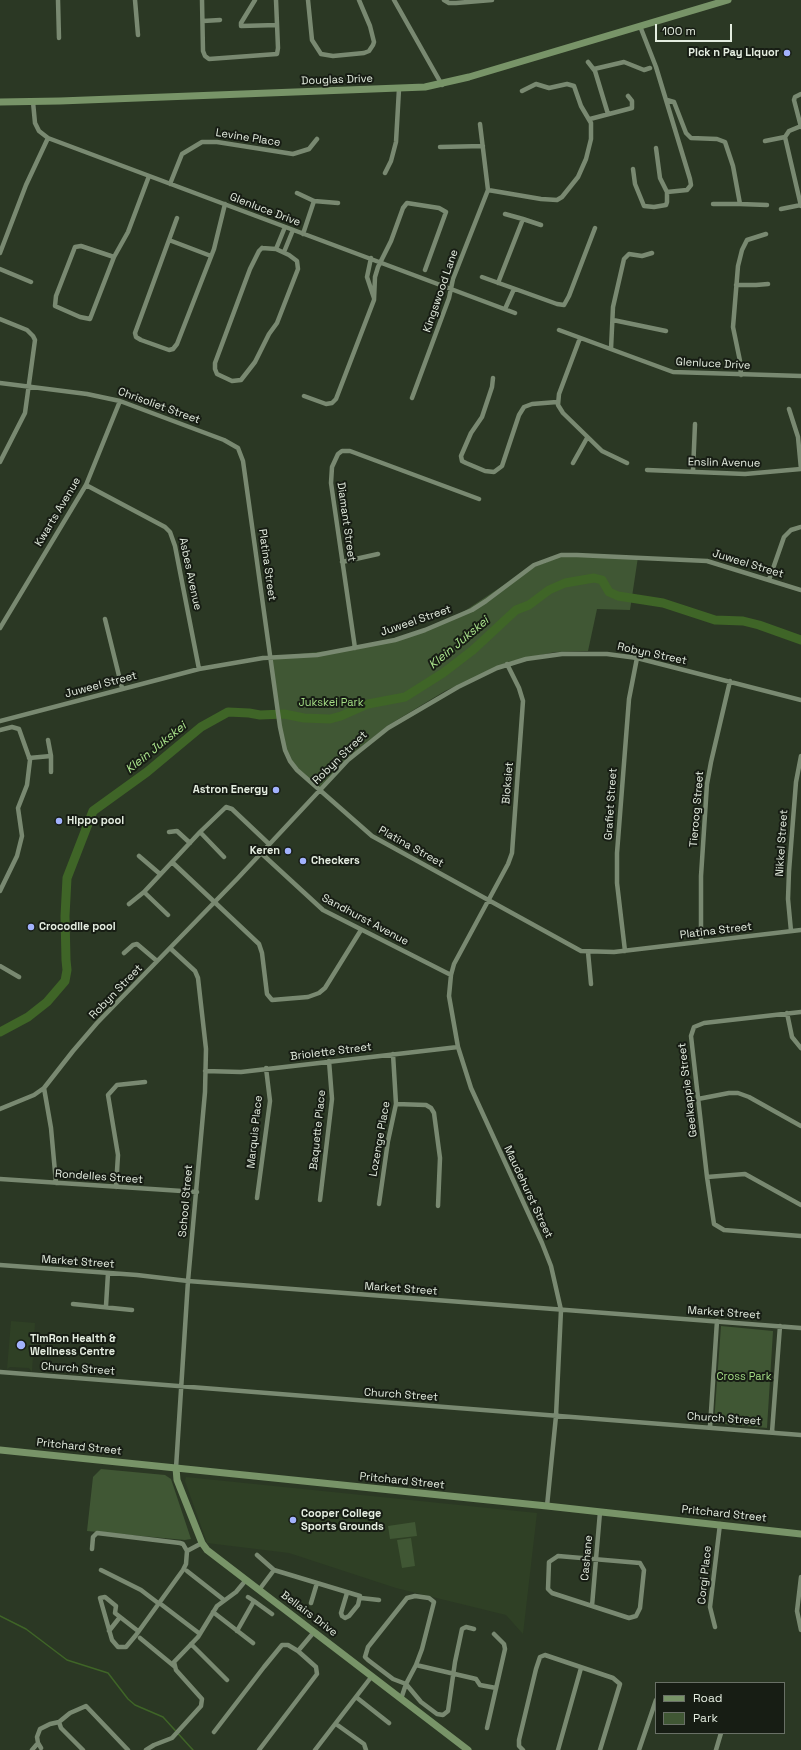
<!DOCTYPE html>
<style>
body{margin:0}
#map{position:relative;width:801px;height:1750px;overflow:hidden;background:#2b3824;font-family:"Space Grotesk",sans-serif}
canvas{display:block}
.legend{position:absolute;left:655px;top:1682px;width:130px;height:52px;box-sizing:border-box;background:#171d14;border:1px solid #697066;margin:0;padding:5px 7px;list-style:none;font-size:12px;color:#e4ede0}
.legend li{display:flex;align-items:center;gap:8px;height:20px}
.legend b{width:20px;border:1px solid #697066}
.scale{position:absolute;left:655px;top:24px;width:77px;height:18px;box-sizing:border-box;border:2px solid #e4ede0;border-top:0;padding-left:5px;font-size:12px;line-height:14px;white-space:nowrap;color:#e4ede0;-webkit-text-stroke:3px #171d14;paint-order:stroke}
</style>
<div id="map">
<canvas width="801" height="1750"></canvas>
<ul class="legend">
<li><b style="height:5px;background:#789468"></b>Road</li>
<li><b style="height:11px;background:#405734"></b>Park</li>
</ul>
<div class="scale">100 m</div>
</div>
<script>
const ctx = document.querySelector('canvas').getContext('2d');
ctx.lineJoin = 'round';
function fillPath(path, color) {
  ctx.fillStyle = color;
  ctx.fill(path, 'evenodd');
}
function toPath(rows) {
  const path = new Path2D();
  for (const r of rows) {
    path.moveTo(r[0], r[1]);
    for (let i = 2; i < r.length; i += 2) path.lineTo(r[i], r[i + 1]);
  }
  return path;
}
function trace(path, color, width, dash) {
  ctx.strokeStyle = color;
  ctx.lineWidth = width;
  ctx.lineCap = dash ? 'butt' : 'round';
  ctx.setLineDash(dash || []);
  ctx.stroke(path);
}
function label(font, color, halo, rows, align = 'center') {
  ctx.font = font + ' "Space Grotesk",sans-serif';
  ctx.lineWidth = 4;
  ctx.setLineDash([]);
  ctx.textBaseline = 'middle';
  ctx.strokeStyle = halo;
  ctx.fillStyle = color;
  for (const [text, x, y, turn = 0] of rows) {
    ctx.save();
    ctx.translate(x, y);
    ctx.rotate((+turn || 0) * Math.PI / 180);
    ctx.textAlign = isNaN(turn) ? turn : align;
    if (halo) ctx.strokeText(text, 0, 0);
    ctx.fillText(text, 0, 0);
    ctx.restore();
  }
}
const built = toPath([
 [11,1321,35,1323,32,1372,29,1368,10,1367,7,1369],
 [186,1477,537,1513,523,1634,506,1615,396,1588,289,1553,207,1543,185,1481]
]);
const green = toPath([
 [564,555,638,557,630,610,597,609,588,651,555,652,508,662,445,691,387,726,351,755,318,789,297,770,286,755,271,657,355,648,404,636,454,618,525,571],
 [721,1326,773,1331,767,1428,714,1423],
 [101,1469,165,1475,171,1479,191,1539,185,1540,87,1531,93,1477],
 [415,1522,417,1536,390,1539,388,1526],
 [411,1538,415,1566,402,1568,397,1540]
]);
const stream = toPath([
 [0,1616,26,1629,67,1660,108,1673,128,1699,135,1705,163,1717,193,1750]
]);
const river = toPath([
 [0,1032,28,1017,47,1002,65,981,67,970,66,960,65,916,67,878,93,811,147,772,201,727,228,712,249,713,260,715,284,714,304,718,330,719,341,716,368,704,405,697,443,673,473,650,516,610,529,605,549,590,565,583,594,578,602,580,609,592,618,596,663,603,715,620,743,621,759,625,801,640]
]);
const street = toPath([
 [58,0,59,38],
 [135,0,138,35],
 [202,0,203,51,205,56,209,59,277,54,278,48,276,0],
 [255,0,241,23,241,26,277,25],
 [308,0,312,40,321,54,333,56,364,53,369,51,373,45,374,42,370,26,359,0],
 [394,0,442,85],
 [444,0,449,3,456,3,492,0],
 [203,21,220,20],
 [640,26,656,67,690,179,691,185,687,190,667,192],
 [588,62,595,71,608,114],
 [594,69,624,62,644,70,650,68],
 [667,100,674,102,686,133,691,138,717,139,725,142,733,166,740,204,767,205],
 [33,102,35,123,39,131,48,138,515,313],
 [590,119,632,108,632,101,628,96],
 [801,126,789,131,785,137,801,206],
 [801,127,794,100,795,97,801,94],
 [765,141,785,137],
 [440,147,483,146],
 [633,169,635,184,644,206,654,207,666,205,667,202,667,192,660,178,656,148],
 [385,173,391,161,396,142,399,89],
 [170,184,182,154,202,142,217,142,293,154,309,149,317,139],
 [488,190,541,199,557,200,562,197,578,177,586,159,591,139,591,123,581,106,574,86,567,84,549,88,536,84,522,91],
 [297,193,314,201,338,203],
 [713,204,740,204],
 [781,209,801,205],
 [177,218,135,333,136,337,141,340,169,350,173,349,177,344,214,249,225,204],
 [523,219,541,225],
 [303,234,314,201],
 [169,240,211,256],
 [262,248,276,249,289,255,297,261,298,269,277,323,269,334,255,362,241,380,232,381,217,374,215,369,215,363,250,269,259,251,262,248],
 [276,249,285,227],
 [284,252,293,230],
 [0,253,26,185,48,138],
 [114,257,90,319,80,317,55,306,56,296,75,247,81,246,114,257,128,232,149,176],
 [371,258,367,277,374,298],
 [0,269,31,282],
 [482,277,557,304,564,305,569,296,595,228],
 [498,283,523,219,505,214],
 [736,285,756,285,768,284],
 [505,309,514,289],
 [0,319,27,330,33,336,35,340,25,413,0,462],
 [613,320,666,331],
 [559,330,673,372,801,376],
 [580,338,559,394,558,405,563,413,602,451,627,463],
 [611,349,613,307,624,259,629,254,642,256,652,253],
 [741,375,740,361,733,327,738,266,742,250,747,240,766,234],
 [493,378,492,387,482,417,471,433,461,456,462,461,466,463,485,471,494,472,502,466,519,415,524,407,532,404,557,402],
 [0,383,87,394,120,401,224,440,238,448,243,461,280,727,285,750,290,761,297,770,372,836,581,951,614,952,801,930],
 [304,396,326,404,332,403,336,399,374,300,375,277,378,267,391,241,403,208,407,203,439,208,446,212,425,270],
 [412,398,449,298,453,279,488,190,480,124],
 [789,409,798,437,801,469],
 [573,463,587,438],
 [647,470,745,474,801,469],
 [693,471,695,424],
 [86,485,165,527,170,532,175,546,199,669],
 [342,562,378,554],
 [769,580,784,537,791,530,801,527],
 [105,619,122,688],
 [0,628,86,485,120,401],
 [355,648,331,483,332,467,338,454,342,451,350,451,479,499],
 [507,664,519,688,523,701,512,853,508,864,454,964,451,975,449,996,458,1047,471,1088,542,1243,551,1266,561,1310,556,1416,547,1506],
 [0,721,199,669,263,658,317,655,395,640,425,630,472,610,486,601,534,565,561,555,577,555,707,561,801,590],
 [0,730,12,727,19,729,30,760,27,785,18,808,22,836,17,856,0,891],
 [48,740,51,756,51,772],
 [29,758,51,756],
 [169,832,177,831,190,843],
 [200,832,224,857],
 [261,853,323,910,451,975],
 [139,856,160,874],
 [172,862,259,944,262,953,267,994,272,1000,308,997,319,993,325,988,361,930],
 [144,892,168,915],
 [129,904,144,892,200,832,226,807,232,809,269,844],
 [791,931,788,899,789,871,796,782,801,756],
 [701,941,701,876,707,784,711,762,730,681],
 [170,948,195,971,198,978,206,1049,205,1092,188,1281,176,1468],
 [625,951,617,883,617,853,629,699,637,658],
 [588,952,591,984],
 [124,953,133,945,137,944,157,961],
 [0,966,19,977],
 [801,1012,704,1023,694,1027,691,1036,707,1177,714,1224,724,1230,801,1236],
 [787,1013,792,1037,801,1048],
 [205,1071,241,1072,458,1047],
 [44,1088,51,1128,56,1183],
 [698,1099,729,1093,738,1093,749,1097,801,1126],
 [396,1104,426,1105,431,1108,434,1113,440,1158,438,1206],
 [0,1109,34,1095,44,1088,73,1051,97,1023,237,879,348,760,388,728,458,687,497,668,526,659,562,654,607,654,637,658,801,700],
 [707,1177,745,1174,801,1205],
 [0,1179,197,1192],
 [116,1187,118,1155,108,1095,117,1085,145,1082],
 [257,1198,270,1101,266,1068],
 [320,1200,332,1099,329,1061],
 [379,1204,388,1141,396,1104,393,1054],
 [0,1265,137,1275,188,1281,801,1328],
 [73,1304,132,1310],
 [106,1306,108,1273],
 [0,1372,801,1435],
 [710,1427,717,1321],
 [772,1432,780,1326],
 [92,1549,93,1537,97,1533,180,1543,183,1544,187,1551,202,1543],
 [257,1555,274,1570],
 [558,1556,640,1563,644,1570,640,1608,636,1616,629,1618,552,1593,548,1589,549,1562,558,1556],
 [101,1570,141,1590,158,1603],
 [187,1571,224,1600],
 [801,1577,797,1611,801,1630],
 [259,1590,274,1570,360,1596,358,1605,349,1616,345,1618,342,1616,341,1613,347,1593],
 [361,1598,379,1600],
 [254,1601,272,1614],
 [311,1603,317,1583],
 [162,1605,200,1634],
 [592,1606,600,1512],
 [213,1612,253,1643],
 [715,1627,710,1607,720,1524],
 [109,1631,120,1617],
 [138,1631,115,1613,116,1606,105,1597,100,1598,112,1640,118,1647,126,1647,136,1635,183,1570,186,1564,187,1551],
 [237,1631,254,1601,248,1597],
 [140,1638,174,1666],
 [191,1644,227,1680],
 [298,1651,314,1632],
 [416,1665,472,1678,476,1679,480,1685,496,1688],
 [356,1697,389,1723],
 [401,1699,406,1684,416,1665,422,1649,434,1602,429,1598,415,1596,407,1598,368,1647,365,1657,368,1660,393,1679,406,1684,421,1702,437,1714,443,1715,448,1711,455,1662,462,1629,466,1627,474,1629],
 [59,1722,61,1728,83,1750],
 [336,1724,364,1744,366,1750],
 [487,1728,505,1649,504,1644,494,1634],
 [214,1732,264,1667,282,1645,288,1645,298,1651,316,1667,317,1674,259,1750],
 [41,1748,38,1743,37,1737,40,1729,50,1724,59,1722,70,1713,86,1706,128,1750],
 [32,1750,38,1743],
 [146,1750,154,1745,172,1738,201,1706,202,1699,176,1670,174,1662,198,1637,217,1606,236,1592,246,1580],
 [315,1750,372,1676],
 [523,1750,519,1746,519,1740,536,1669,540,1657,545,1655,613,1678,620,1684,600,1750],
 [558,1750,581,1668],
 [639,1750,656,1700],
 [716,1750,721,1733]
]);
const secondary = toPath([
 [0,102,60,101,425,87,469,77,728,0],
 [0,1450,547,1506,801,1534],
 [176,1468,177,1480,202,1543,207,1550,468,1750]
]);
const markers = [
 [787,53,4,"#a2b2fd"],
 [276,790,4,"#a2b2fd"],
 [59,821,4,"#a2b2fd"],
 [288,851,4,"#a2b2fd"],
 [303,861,4,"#a2b2fd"],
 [31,927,4,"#a2b2fd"],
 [21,1345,5,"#a2b2fd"],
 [293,1520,4,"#a2b2fd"]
];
const poiNames = [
 ["Pick n Pay Liquor",779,53,"right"],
 ["Astron Energy",268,790,"right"],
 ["Hippo pool",67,821],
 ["Keren",280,851,"right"],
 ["Checkers",311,861],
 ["Crocodile pool",39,927],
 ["TimRon Health &",30,1339],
 ["Wellness Centre",30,1352],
 ["Cooper College",301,1514],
 ["Sports Grounds",301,1527]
];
const streetNames = [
 ["Douglas Drive",337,80,-2],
 ["Levine Place",248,138,9],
 ["Glenluce Drive",265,210,21],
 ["Kingswood Lane",441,291,-71],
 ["Glenluce Drive",713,364,3],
 ["Chrisoliet Street",159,406,20],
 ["Enslin Avenue",724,463,1],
 ["Kwarts Avenue",58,512,-59],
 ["Diamant Street",346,522,82],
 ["Juweel Street",748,564,17],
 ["Platina Street",267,565,82],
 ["Asbes Avenue",190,574,78],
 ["Juweel Street",416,621,-19],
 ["Robyn Street",652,654,12],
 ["Juweel Street",101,685,-15],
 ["Robyn Street",340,758,-44],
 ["Bioksiet",508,783,-85],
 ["Grafiet Street",611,804,-86],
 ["Tieroog Street",697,809,-85],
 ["Nikkel Street",782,843,-86],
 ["Platina Street",411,847,29],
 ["Sandhurst Avenue",365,920,28],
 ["Platina Street",716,931,-7],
 ["Robyn Street",116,992,-46],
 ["Briolette Street",331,1052,-7],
 ["Geelkappie Street",688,1090,-97],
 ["Baquette Place",318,1130,-84],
 ["Marquis Place",255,1132,-84],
 ["Lozenge Place",380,1139,-80],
 ["Rondelles Street",99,1177,4],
 ["Maudehurst Street",528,1192,65],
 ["School Street",186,1201,-85],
 ["Market Street",78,1262,4],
 ["Market Street",401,1289,4],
 ["Market Street",724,1313,4],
 ["Church Street",78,1369,4],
 ["Church Street",401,1395,4],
 ["Church Street",724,1419,4],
 ["Pritchard Street",79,1447,6],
 ["Pritchard Street",402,1481,6],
 ["Pritchard Street",724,1514,6],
 ["Cashane",587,1558,-85],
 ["Corgi Place",705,1575,-84],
 ["Bellairs Drive",309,1614,37]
];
const parkNames = [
 ["Jukskei Park",331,703],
 ["Cross Park",744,1377]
];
const waterNames = [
 ["Klein Jukskei",459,643,-40],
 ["Klein Jukskei",156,748,-39]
];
fillPath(built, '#2f4025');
fillPath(green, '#405734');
trace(stream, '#3f6527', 1.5);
trace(river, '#3f6527', 9);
trace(street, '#798971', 4.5);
trace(secondary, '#789468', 7);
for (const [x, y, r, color] of markers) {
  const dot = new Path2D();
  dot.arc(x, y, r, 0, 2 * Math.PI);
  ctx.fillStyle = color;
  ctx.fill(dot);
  trace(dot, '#171d14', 1.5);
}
label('bold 11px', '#e4ede0', '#171d14', poiNames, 'left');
label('11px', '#e4ede0', '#171d14', streetNames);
label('11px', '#a4dd85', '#171d14', parkNames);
label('italic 12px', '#aee88f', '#171d14', waterNames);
</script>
